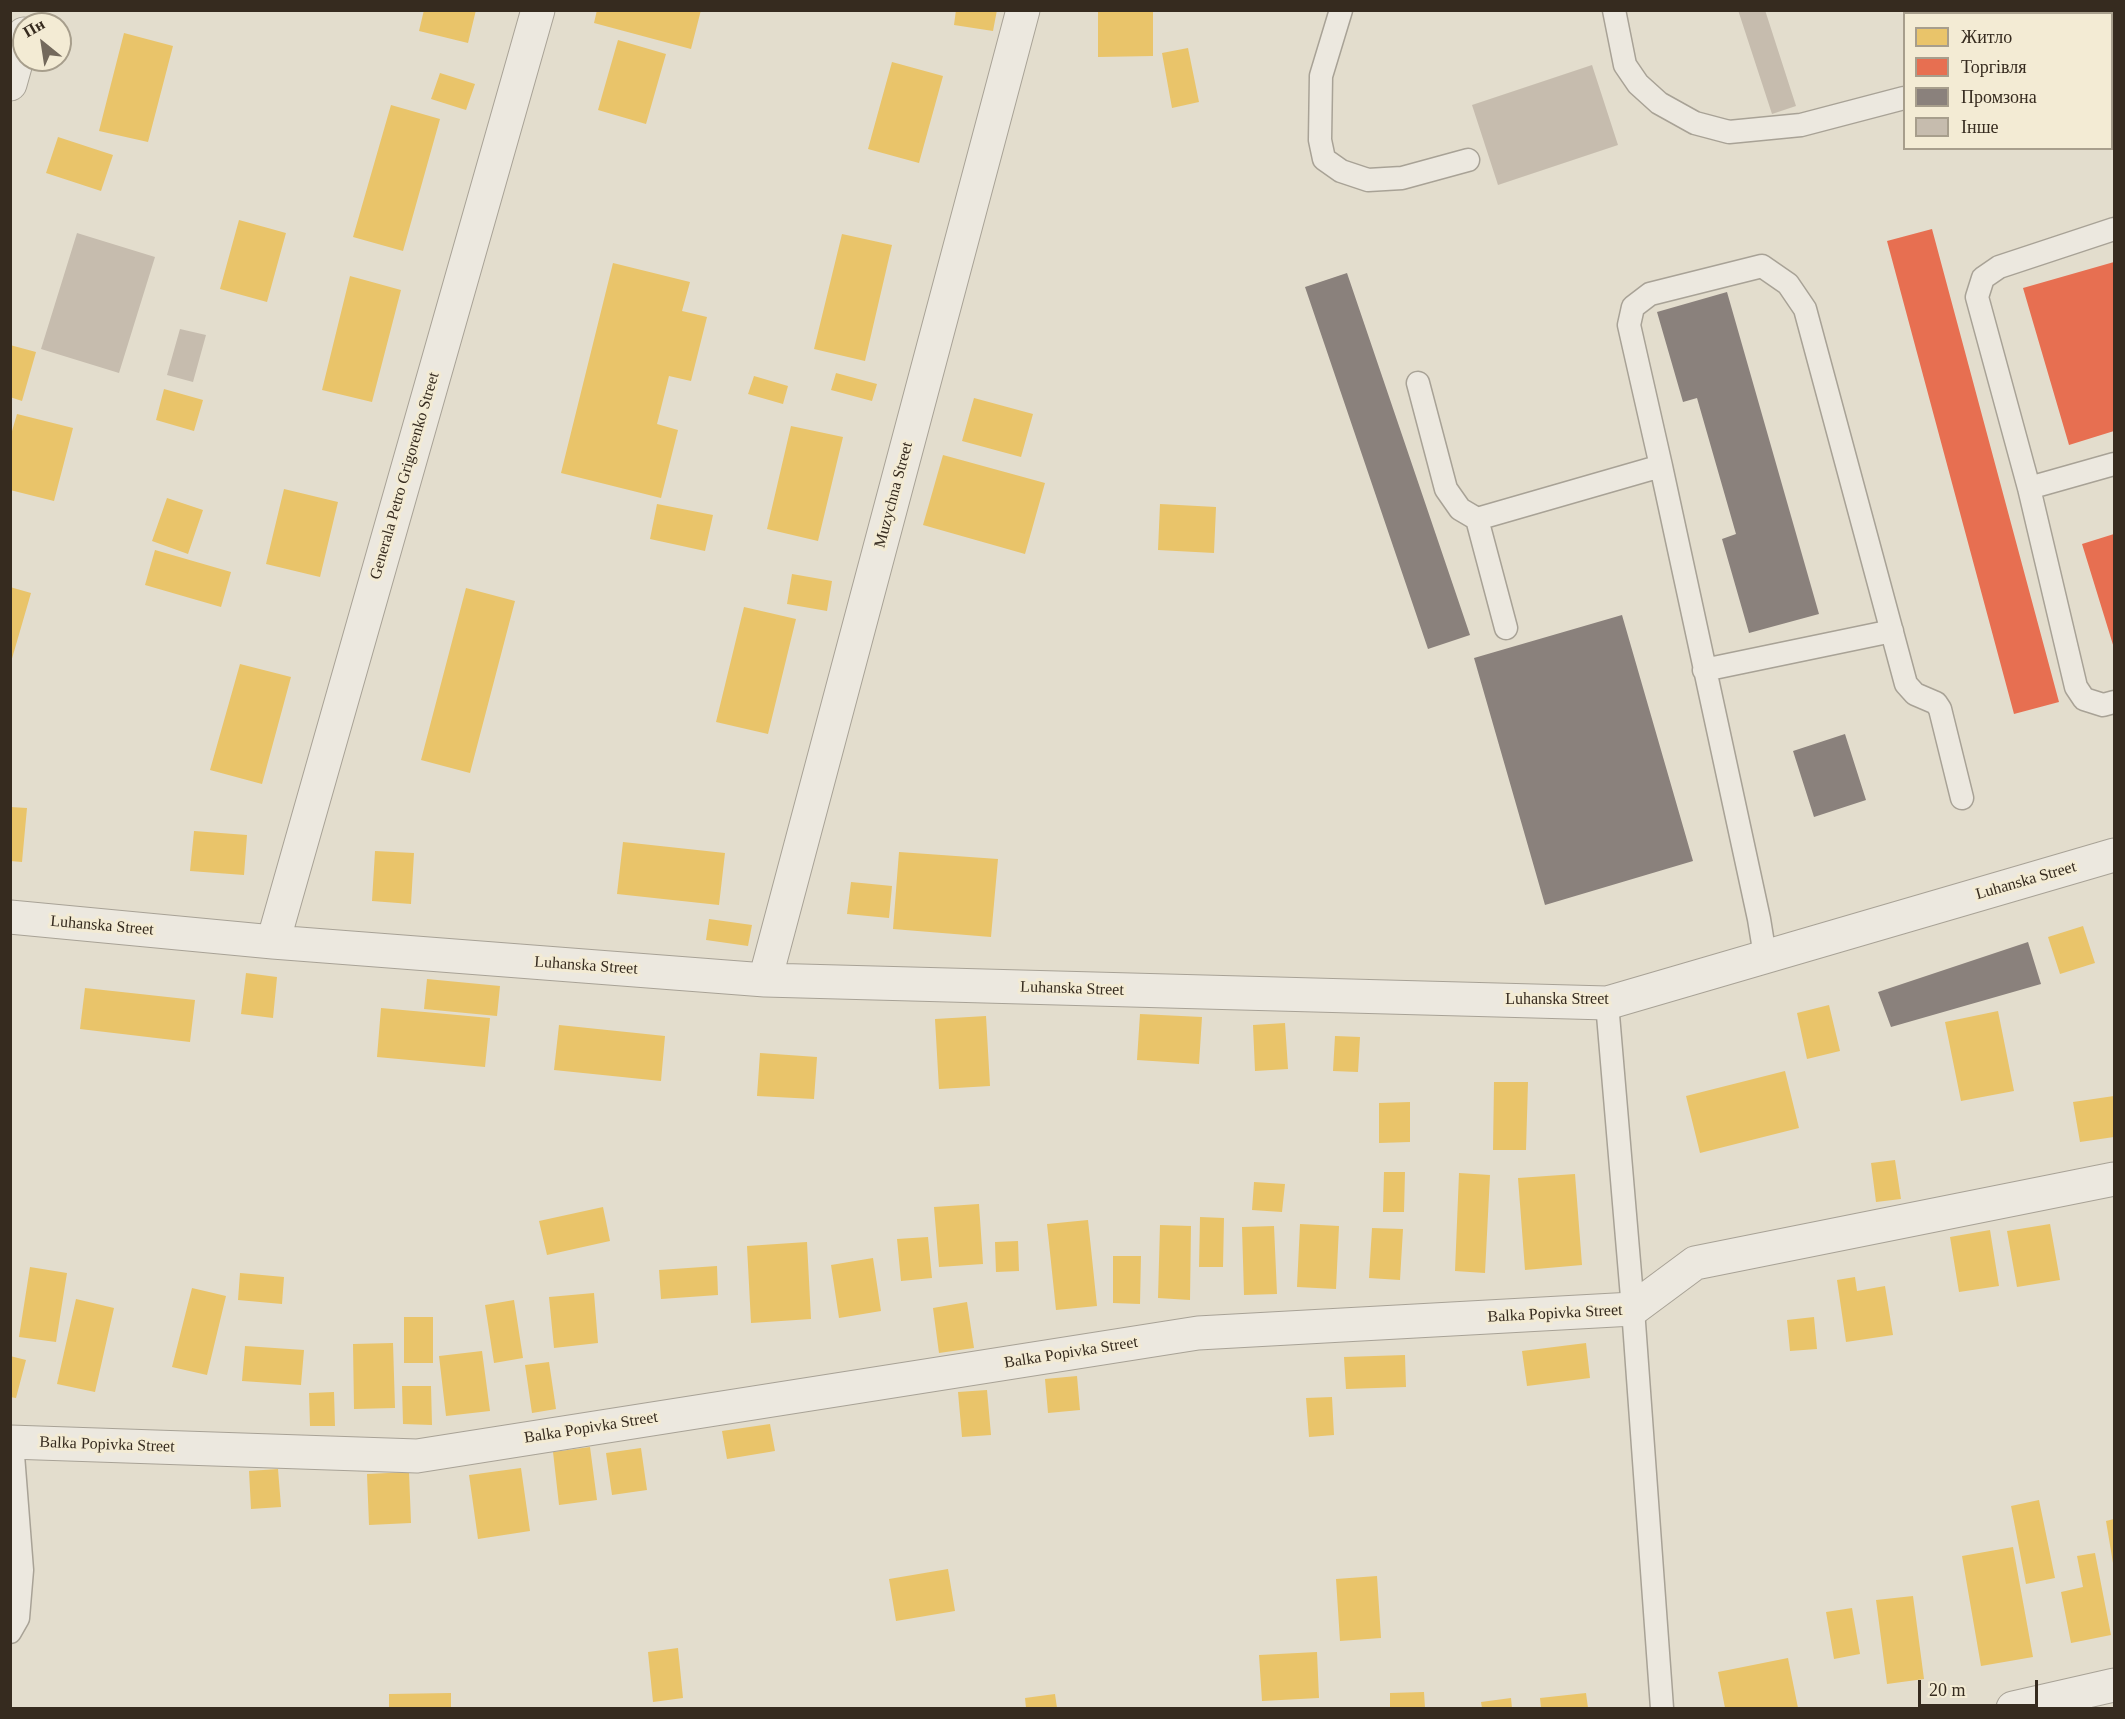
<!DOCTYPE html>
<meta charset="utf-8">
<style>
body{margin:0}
#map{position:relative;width:2125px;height:1719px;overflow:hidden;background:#e3ddcd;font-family:"Times New Roman",serif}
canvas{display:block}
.frame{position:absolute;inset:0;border:12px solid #362b1f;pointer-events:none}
.legend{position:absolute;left:1903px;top:12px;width:210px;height:138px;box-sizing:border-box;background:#f3ebd4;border:2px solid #a79e8c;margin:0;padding:8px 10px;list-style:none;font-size:18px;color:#362b1f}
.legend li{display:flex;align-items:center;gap:12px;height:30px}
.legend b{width:30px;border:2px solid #a79e8c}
.north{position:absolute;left:12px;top:12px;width:60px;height:60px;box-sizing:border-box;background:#f3ebd4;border:2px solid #a79e8c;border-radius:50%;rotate:330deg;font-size:16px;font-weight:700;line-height:24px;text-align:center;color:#362b1f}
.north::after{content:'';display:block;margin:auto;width:21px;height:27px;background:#73695c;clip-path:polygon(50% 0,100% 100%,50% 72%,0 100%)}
.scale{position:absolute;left:1918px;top:1680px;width:120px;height:27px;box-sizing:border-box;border:3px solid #362b1f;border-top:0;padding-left:8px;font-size:18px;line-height:21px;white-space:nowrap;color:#362b1f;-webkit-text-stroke:4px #f3ebd4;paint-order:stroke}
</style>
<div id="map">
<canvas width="2125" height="1719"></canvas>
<div class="frame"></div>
<ul class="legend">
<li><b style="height:16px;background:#e9c46a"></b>Житло</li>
<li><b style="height:16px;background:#e76f51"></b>Торгівля</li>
<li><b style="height:16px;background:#8a817c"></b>Промзона</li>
<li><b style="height:16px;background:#c6bcae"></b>Інше</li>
</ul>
<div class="north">Пн</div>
<div class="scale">20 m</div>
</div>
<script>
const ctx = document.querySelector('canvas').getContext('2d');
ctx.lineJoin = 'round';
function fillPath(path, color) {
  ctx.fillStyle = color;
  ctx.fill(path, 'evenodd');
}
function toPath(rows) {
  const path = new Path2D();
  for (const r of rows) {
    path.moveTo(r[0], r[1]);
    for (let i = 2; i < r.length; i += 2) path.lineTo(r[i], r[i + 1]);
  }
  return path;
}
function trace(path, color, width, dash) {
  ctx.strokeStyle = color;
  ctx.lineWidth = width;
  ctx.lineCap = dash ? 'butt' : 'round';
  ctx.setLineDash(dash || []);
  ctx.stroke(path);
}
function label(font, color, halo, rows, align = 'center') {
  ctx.font = font + ' "Times New Roman",serif';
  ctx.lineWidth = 6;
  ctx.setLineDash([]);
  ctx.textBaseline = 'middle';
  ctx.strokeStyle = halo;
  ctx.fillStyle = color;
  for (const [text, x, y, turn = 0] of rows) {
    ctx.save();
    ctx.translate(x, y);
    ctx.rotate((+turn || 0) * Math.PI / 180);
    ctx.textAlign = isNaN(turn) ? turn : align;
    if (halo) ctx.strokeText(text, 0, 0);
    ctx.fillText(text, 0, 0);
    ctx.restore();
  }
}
const homes = toPath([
 [424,10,476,10,468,43,419,31],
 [597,10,701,10,691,49,594,23],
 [956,10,997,10,993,31,954,25],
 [1098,10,1153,10,1153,56,1098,57],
 [124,33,173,46,148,142,99,131],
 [618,40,666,54,646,124,598,110],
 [1188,48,1199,102,1172,108,1162,53],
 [892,62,943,76,919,163,868,149],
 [440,73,475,84,466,110,431,99],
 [391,105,440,119,403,251,353,237],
 [58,137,113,155,101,191,46,173],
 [239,220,286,233,267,302,220,289],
 [842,234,892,245,865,361,814,349],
 [613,263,690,282,682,311,707,317,691,381,669,376,657,424,678,430,661,498,561,473],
 [350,276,401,290,372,402,322,390],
 [10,345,36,352,22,401,10,397],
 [836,373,877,384,872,401,831,390],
 [754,376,788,386,783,404,748,394],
 [164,389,203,400,194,431,156,420],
 [974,398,1033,414,1021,457,962,441],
 [17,414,73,428,54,501,10,490,10,438],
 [791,426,843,437,818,541,767,529],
 [943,455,1045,483,1025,554,923,525],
 [284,489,338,502,320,577,266,564],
 [167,498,203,510,188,554,152,541],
 [657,504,713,515,705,551,650,539],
 [1160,504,1216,507,1214,553,1158,550],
 [155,550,231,572,221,607,145,585],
 [792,574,832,581,827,611,787,604],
 [10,587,31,593,11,662,10,661],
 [466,588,515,601,470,773,421,760],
 [744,607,796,619,768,734,716,722],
 [240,664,291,677,262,784,210,770],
 [10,807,27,808,22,862,10,861],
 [194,831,247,835,244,875,190,871],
 [623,842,725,853,719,905,617,894],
 [375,851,414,853,411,904,372,901],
 [899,852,998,859,991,937,893,929],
 [851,882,892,886,889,918,847,914],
 [709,919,752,925,748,946,706,940],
 [2083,926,2095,963,2060,974,2048,937],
 [246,973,277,977,273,1018,241,1014],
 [427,979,500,986,497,1016,424,1009],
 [85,988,195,1000,190,1042,80,1029],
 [1829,1005,1840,1051,1807,1059,1797,1013],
 [381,1008,490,1018,485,1067,377,1057],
 [1998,1011,2014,1091,1961,1101,1945,1022],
 [1140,1014,1202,1017,1199,1064,1137,1060],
 [986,1016,990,1086,939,1089,935,1019],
 [1285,1023,1288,1069,1255,1071,1253,1025],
 [559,1025,665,1036,661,1081,554,1070],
 [1335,1036,1360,1037,1358,1072,1333,1071],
 [760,1053,817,1057,814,1099,757,1096],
 [1785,1071,1799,1128,1700,1153,1686,1096],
 [1494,1082,1528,1082,1526,1150,1493,1150],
 [2114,1096,2114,1137,2080,1142,2073,1102],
 [1410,1102,1410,1142,1379,1143,1379,1103],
 [1895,1160,1901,1199,1876,1202,1871,1163],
 [1384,1172,1405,1172,1404,1212,1383,1212],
 [1459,1173,1490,1175,1485,1273,1455,1271],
 [1575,1174,1582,1265,1525,1270,1518,1178],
 [1254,1182,1285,1184,1282,1212,1252,1210],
 [979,1204,983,1264,939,1267,934,1207],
 [603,1207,610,1241,547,1255,539,1221],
 [1200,1217,1224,1218,1223,1267,1199,1267],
 [1088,1220,1097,1306,1056,1310,1047,1224],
 [1300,1224,1339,1226,1336,1289,1297,1287],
 [2050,1224,2060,1280,2017,1287,2007,1231],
 [1160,1225,1191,1226,1190,1300,1158,1298],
 [1274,1226,1277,1294,1244,1295,1242,1227],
 [1372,1228,1403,1229,1400,1280,1369,1278],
 [1990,1230,1999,1286,1959,1292,1950,1237],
 [928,1237,932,1278,901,1281,897,1239],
 [1018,1241,1019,1271,996,1272,995,1242],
 [807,1242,811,1319,751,1323,747,1246],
 [1113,1256,1141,1256,1140,1304,1113,1303],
 [873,1258,881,1311,839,1318,831,1265],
 [717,1266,718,1295,661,1299,659,1270],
 [30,1267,67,1273,56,1342,19,1337],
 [240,1273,284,1277,282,1304,238,1300],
 [1855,1277,1857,1291,1885,1286,1893,1335,1846,1342,1837,1280],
 [192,1288,226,1296,207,1375,172,1367],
 [594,1293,598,1343,554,1348,549,1297],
 [76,1299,114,1308,95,1392,57,1384],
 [514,1300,523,1358,494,1363,485,1305],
 [967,1302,974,1348,939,1353,933,1308],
 [404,1317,433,1317,433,1363,404,1363],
 [1814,1317,1817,1349,1790,1351,1787,1320],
 [393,1343,395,1408,354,1409,353,1344],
 [1586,1343,1590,1378,1527,1386,1522,1351],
 [245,1346,304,1350,301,1385,242,1381],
 [482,1351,490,1411,446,1416,439,1356],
 [1405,1355,1406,1387,1346,1389,1344,1357],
 [10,1356,26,1360,16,1398,10,1397],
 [549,1362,556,1409,532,1413,525,1365],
 [1077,1376,1080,1410,1048,1413,1045,1379],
 [402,1386,431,1386,432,1425,403,1424],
 [987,1390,991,1435,962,1437,958,1392],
 [334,1392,335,1426,310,1426,309,1393],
 [1332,1397,1334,1435,1309,1437,1306,1398],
 [770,1424,775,1451,727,1459,722,1431],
 [590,1447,597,1500,559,1505,553,1452],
 [641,1448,647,1490,612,1495,606,1453],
 [521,1468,530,1531,478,1539,469,1475],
 [278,1469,281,1507,251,1509,249,1471],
 [409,1472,411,1523,369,1525,367,1474],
 [2039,1500,2055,1578,2026,1584,2011,1506],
 [2114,1519,2114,1562,2113,1563,2106,1521],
 [2013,1547,2033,1657,1981,1666,1962,1556],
 [2095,1553,2111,1635,2071,1643,2061,1592,2083,1587,2077,1556],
 [948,1569,955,1611,896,1621,889,1579],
 [1377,1576,1381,1638,1340,1641,1336,1579],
 [1913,1596,1924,1679,1887,1684,1876,1600],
 [1852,1608,1860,1654,1834,1659,1826,1612],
 [678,1648,683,1698,653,1702,648,1652],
 [1317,1652,1319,1698,1262,1701,1259,1655],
 [1788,1658,1798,1708,1725,1708,1718,1672],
 [1424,1692,1425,1708,1390,1708,1390,1693],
 [451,1693,451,1708,389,1708,389,1694],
 [1586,1693,1588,1708,1541,1708,1540,1698],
 [1055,1694,1057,1708,1026,1708,1025,1698],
 [1511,1698,1512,1708,1482,1708,1481,1702]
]);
const shops = toPath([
 [1932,229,2059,702,2014,714,1887,241],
 [2114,262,2114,431,2069,445,2023,288],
 [2114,534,2114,648,2082,544]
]);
const industry = toPath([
 [1347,273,1470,635,1428,649,1305,287],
 [1727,292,1819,614,1749,633,1722,539,1736,534,1697,398,1683,402,1657,312],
 [1622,615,1693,861,1545,905,1474,658],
 [1845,734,1866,800,1814,817,1793,751],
 [2028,942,2041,984,1891,1027,1878,992]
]);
const building = toPath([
 [1738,10,1765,10,1796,106,1772,114],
 [1958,10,1981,10,1982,14,1959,14],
 [1592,65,1618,145,1498,185,1472,105],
 [77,233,155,257,119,373,41,349],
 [180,329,206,335,193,382,167,375]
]);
const service = toPath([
 [1341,10,1321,76,1320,140,1324,159,1341,171,1368,180,1402,178,1468,160],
 [1614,10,1625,65,1638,84,1659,103,1695,123,1729,132,1801,125,1904,98],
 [2114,229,1999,267,1983,278,1977,297,2029,488,2076,687,2084,699,2103,705,2114,702],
 [1418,383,1446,489,1460,509,1477,519,1661,466,1759,919,1765,956],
 [1661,466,1629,325,1633,307,1650,294,1762,266,1788,284,1805,309,1906,684,1915,694,1936,703,1940,709,1962,798],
 [2029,488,2114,464],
 [1477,519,1506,628],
 [1704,670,1892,631],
 [1607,1003,1633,1309,1662,1708],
 [10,1632,18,1618,22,1570,12,1442]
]);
const minor = toPath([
 [10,917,273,942,765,980,1607,1003,2114,855],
 [273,942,538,10],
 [765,980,1023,10],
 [10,1442,417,1456,1198,1333,1633,1309,1695,1263,2114,1179],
 [2013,1708,2114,1685]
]);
const tertiary = toPath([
 [10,84,24,34]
]);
const streetNames = [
 ["Generala Petro Grigorenko Street",405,476,-74],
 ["Muzychna Street",894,495,-75],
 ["Luhanska Street",2026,881,-16],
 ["Luhanska Street",102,926,5],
 ["Luhanska Street",586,966,4],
 ["Luhanska Street",1072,989,2],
 ["Luhanska Street",1557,1000],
 ["Balka Popivka Street",1555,1314,-3],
 ["Balka Popivka Street",1071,1353,-9],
 ["Balka Popivka Street",591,1428,-9],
 ["Balka Popivka Street",107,1445,2]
];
fillPath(homes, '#e9c46a');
fillPath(shops, '#e76f51');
fillPath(industry, '#8a817c');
fillPath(building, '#c6bcae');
trace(service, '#a8a296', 25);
trace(minor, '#a8a296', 35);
trace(tertiary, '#a8a296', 35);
trace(service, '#ece8df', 22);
trace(minor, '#ece8df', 33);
trace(tertiary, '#ece8df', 33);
label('16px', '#362b1f', '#f3ebd4', streetNames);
</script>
